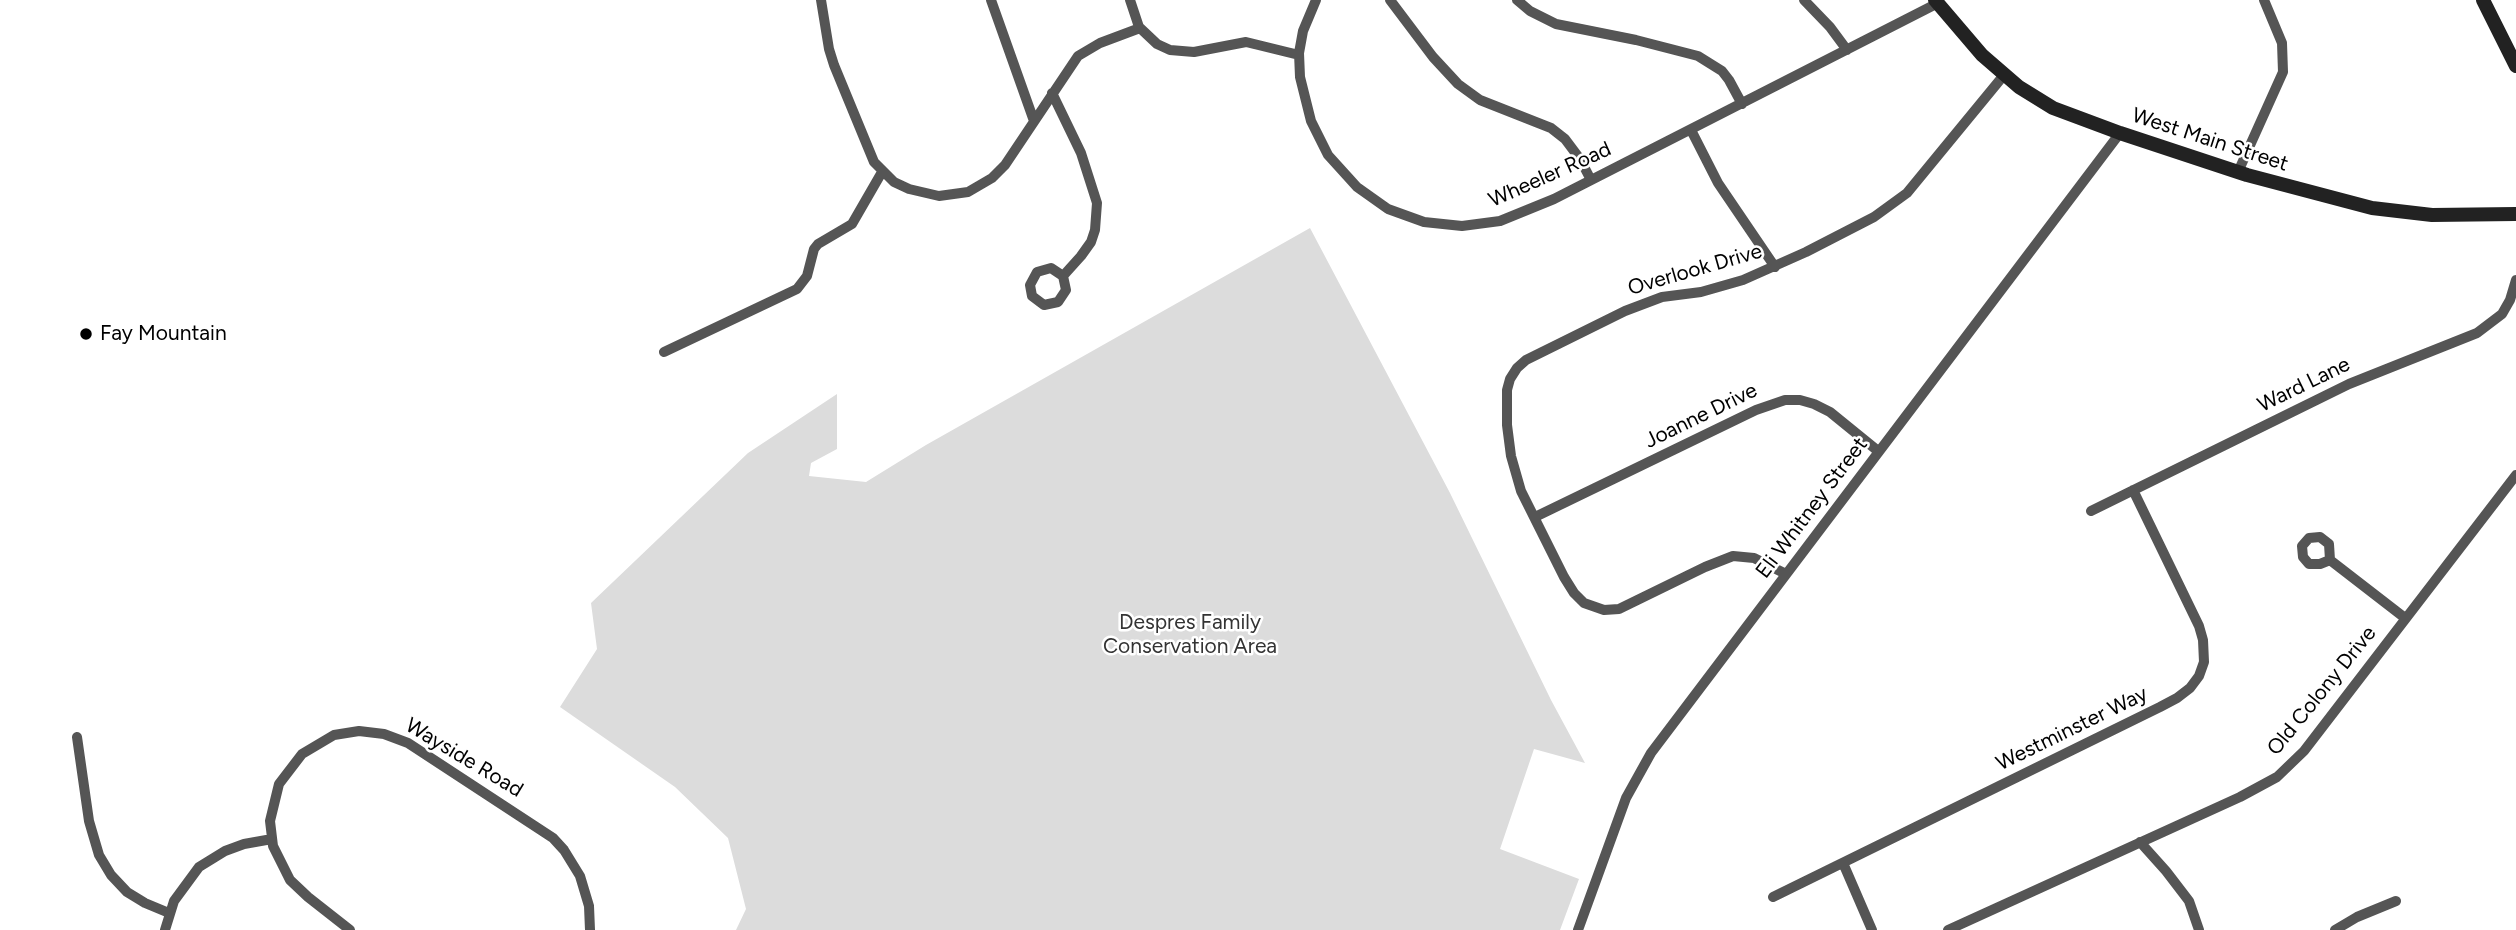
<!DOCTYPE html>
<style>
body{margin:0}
canvas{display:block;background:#fff}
</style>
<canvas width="2516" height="930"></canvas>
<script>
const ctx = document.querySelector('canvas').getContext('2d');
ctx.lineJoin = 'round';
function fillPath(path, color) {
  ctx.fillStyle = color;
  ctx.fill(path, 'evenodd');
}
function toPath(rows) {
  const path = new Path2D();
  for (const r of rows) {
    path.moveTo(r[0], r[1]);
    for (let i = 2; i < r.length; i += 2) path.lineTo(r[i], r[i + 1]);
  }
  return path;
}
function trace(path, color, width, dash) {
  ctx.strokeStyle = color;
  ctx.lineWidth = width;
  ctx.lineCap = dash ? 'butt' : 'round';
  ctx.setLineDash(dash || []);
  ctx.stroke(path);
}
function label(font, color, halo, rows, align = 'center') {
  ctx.font = font + ' Figtree,sans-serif';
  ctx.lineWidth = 5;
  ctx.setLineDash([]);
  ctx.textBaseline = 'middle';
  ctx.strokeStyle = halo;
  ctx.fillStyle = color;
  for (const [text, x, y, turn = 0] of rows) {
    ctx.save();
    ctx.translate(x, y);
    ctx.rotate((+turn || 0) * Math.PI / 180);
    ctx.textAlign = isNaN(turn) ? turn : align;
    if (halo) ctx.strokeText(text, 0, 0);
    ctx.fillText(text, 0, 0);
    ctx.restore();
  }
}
const green = toPath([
 [1310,228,1450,493,1551,700,1585,763,1534,749,1500,849,1579,879,1560,930,736,930,746,909,728,838,675,787,560,707,597,649,591,603,748,453,837,394,837,449,811,463,809,476,866,482,926,445]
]);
const street = toPath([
 [821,0,829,49,834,65,874,162,894,182,909,189,939,196,968,192,992,178,1005,165,1078,56,1100,43,1140,28],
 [991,0,1034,121],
 [1130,0,1139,27,1157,44,1170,50,1194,52,1246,42,1299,55],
 [1316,0,1303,31,1299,53,1300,77,1311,121,1328,155,1357,187,1388,209,1424,222,1462,226,1500,221,1554,199,1938,3],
 [1390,0,1433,57,1458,84,1480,100,1551,128,1565,139,1580,159,1591,180],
 [1517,0,1530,11,1556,24,1636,40,1698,56,1722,71,1729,80,1742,104],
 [1804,0,1830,27,1847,50],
 [1052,93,1081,153,1097,203,1095,230,1091,242,1081,256,1063,276,1051,268,1037,272,1030,285,1032,296,1044,305,1058,302,1066,290,1063,276],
 [1691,130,1718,183,1775,267],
 [2238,172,2283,72,2282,43,2264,0],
 [664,352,797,289,807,276,814,249,818,244,852,224,882,172],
 [2091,511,2349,384,2477,333,2502,314,2510,300,2516,280],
 [1535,517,1756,410,1785,400,1800,400,1814,404,1830,412,1878,451],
 [2330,560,2329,544,2320,537,2309,538,2302,546,2303,557,2309,564,2320,564,2330,560,2405,618],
 [1786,574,1754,558,1733,556,1705,567,1619,609,1604,610,1584,603,1574,593,1564,577,1521,491,1511,456,1507,425,1507,390,1510,379,1517,368,1526,360,1625,311,1662,297,1701,292,1743,280,1806,252,1874,217,1907,193,2004,75],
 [77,737,89,821,99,855,111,875,127,892,145,903,169,913],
 [2140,842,2166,871,2189,901,2199,930],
 [1843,863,1872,930],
 [1773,897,2160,707,2177,698,2190,688,2199,676,2204,662,2203,640,2199,626,2133,490],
 [165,930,174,901,199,867,225,851,244,844,272,839],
 [350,930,308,897,290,880,273,846,270,821,279,784,302,754,334,735,359,731,384,734,408,743,553,838,564,850,580,876,589,906,590,930],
 [1578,930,1626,798,1651,753,2120,133],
 [1948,930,2240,797,2277,777,2304,751,2516,475],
 [2335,930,2357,917,2396,901]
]);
const secondary = toPath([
 [1935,0,1982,55,2019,87,2053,108,2120,133,2247,175,2372,208,2432,215,2516,214],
 [2483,0,2516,66]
]);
const markers = [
 [86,334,7,"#000"]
];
const streetNames = [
 ["West Main Street",2210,140,18],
 ["Wheeler Road",1550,175,-24],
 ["Overlook Drive",1695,270,-16],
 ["Ward Lane",2304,385,-26],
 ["Joanne Drive",1701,416,-26],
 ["Eli Whitney Street",1812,508,-53],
 ["Old Colony Drive",2322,691,-51],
 ["Westminster Way",2072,729,-26],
 ["Wayside Road",464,758,31]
];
const poiNames = [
 ["Fay Mountain",100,334]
];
const parkNames = [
 ["Despres Family",1190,623],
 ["Conservation Area",1190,647]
];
fillPath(green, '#dcdcdc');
trace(street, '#555', 10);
trace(secondary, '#222', 14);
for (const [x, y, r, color] of markers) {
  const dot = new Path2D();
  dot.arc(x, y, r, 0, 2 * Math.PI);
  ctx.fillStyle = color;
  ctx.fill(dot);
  trace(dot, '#fff', 2.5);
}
label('21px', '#000', '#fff', streetNames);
label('21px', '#000', '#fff', poiNames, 'left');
label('21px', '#333', '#fff', parkNames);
</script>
